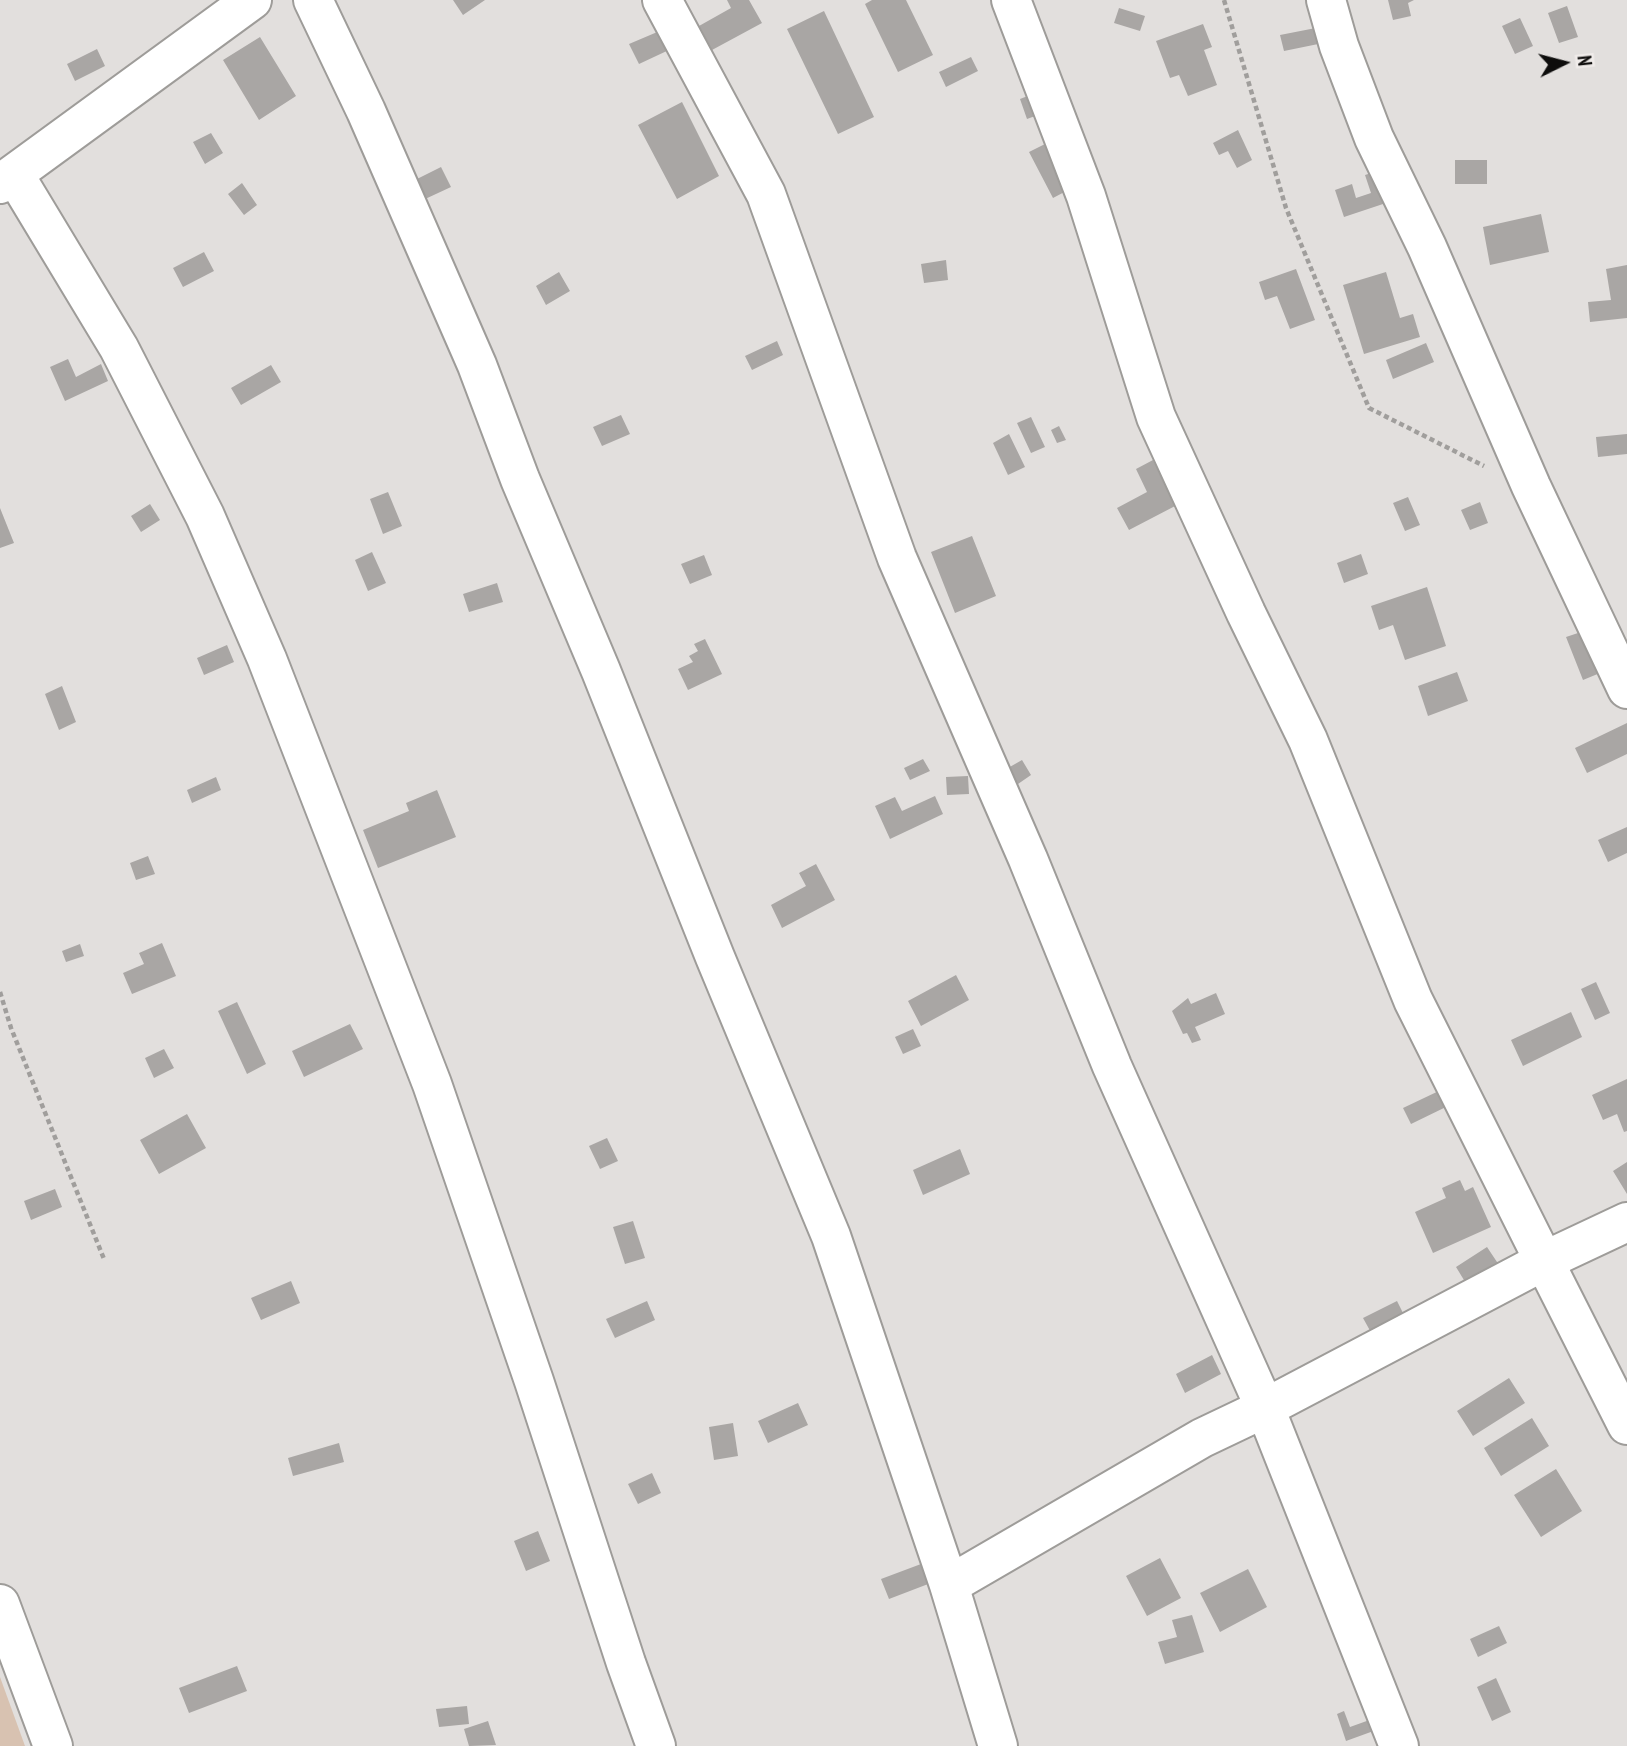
<!DOCTYPE html>
<style>
body{margin:0}
#map{position:relative;width:1627px;height:1746px;overflow:hidden;background:#e2dfdd;font-family:"PT Sans Narrow",sans-serif}
canvas{display:block}
.north{position:absolute;left:1529px;top:28px;width:70px;height:70px;-webkit-text-stroke:5px #f0ecea;paint-order:stroke;rotate:84deg;font-size:19px;font-weight:700;line-height:28px;text-align:center;color:#0e0d0c}
.north::after{content:'';display:block;margin:auto;width:24px;height:32px;background:#0e0d0c;clip-path:polygon(50% 0,100% 100%,50% 72%,0 100%)}
</style>
<div id="map">
<canvas width="1627" height="1746"></canvas>
<div class="north">N</div>
</div>
<script>
const ctx = document.querySelector('canvas').getContext('2d');
ctx.lineJoin = 'round';
function fillPath(path, color) {
  ctx.fillStyle = color;
  ctx.fill(path, 'evenodd');
}
function toPath(rows) {
  const path = new Path2D();
  for (const r of rows) {
    path.moveTo(r[0], r[1]);
    for (let i = 2; i < r.length; i += 2) path.lineTo(r[i], r[i + 1]);
  }
  return path;
}
function trace(path, color, width, dash) {
  ctx.strokeStyle = color;
  ctx.lineWidth = width;
  ctx.lineCap = dash ? 'butt' : 'round';
  ctx.setLineDash(dash || []);
  ctx.stroke(path);
}
const green = toPath([
 [0,1677,25,1746,0,1746]
]);
const building = toPath([
 [453,0,485,0,463,15],
 [727,0,749,0,762,23,712,50,699,26,731,8],
 [872,0,906,0,933,55,898,72,865,4],
 [1388,0,1414,0,1408,3,1411,16,1393,20],
 [1567,6,1578,37,1559,43,1548,13],
 [1119,8,1145,16,1140,31,1114,23],
 [824,11,874,117,838,134,787,29],
 [1520,18,1533,46,1515,54,1502,26],
 [1203,24,1212,47,1204,50,1217,85,1188,96,1179,75,1170,78,1156,41],
 [1326,26,1328,42,1284,51,1280,35],
 [662,30,671,49,639,64,629,44],
 [260,37,296,96,259,120,223,60],
 [97,49,105,66,75,81,67,64],
 [971,57,978,71,946,87,939,72],
 [1038,92,1046,112,1027,119,1020,99],
 [682,102,719,176,677,199,638,125],
 [1238,130,1252,160,1237,168,1228,151,1219,155,1213,143],
 [211,133,223,153,205,164,193,142],
 [1049,142,1072,188,1053,198,1029,152],
 [1455,160,1487,160,1487,184,1455,184],
 [441,167,451,187,423,200,413,181],
 [1384,169,1395,200,1344,217,1335,190,1352,184,1356,198,1371,193,1365,175],
 [242,183,257,205,244,215,228,194],
 [1541,214,1549,252,1490,265,1483,227],
 [204,252,214,271,183,287,173,268],
 [946,260,948,280,924,283,921,264],
 [1627,265,1627,318,1590,322,1588,302,1611,300,1606,269],
 [1296,269,1315,320,1290,329,1277,296,1265,300,1259,282],
 [559,272,570,291,546,305,536,286],
 [1386,272,1400,318,1413,314,1420,337,1364,354,1343,285],
 [777,341,783,355,752,370,745,356],
 [1426,343,1434,362,1393,379,1386,360],
 [68,359,76,377,101,364,108,381,65,401,50,367],
 [271,365,281,382,241,405,231,388],
 [621,415,630,434,602,446,593,427],
 [1031,417,1045,447,1031,453,1017,423],
 [1059,426,1066,440,1057,443,1051,430],
 [1009,434,1025,467,1008,475,993,443],
 [1627,434,1627,454,1598,457,1596,437],
 [1153,460,1177,505,1129,530,1117,508,1147,492,1136,469],
 [388,492,402,526,383,534,370,499],
 [1408,497,1420,525,1405,531,1393,503],
 [1480,502,1488,523,1470,530,1461,510],
 [150,504,160,520,141,532,131,516],
 [0,508,14,543,0,548],
 [972,536,996,596,955,613,931,552],
 [372,552,386,583,368,591,355,560],
 [1361,554,1368,574,1344,583,1337,563],
 [704,555,712,575,690,584,681,564],
 [497,583,503,602,469,612,463,594],
 [1427,587,1446,646,1405,660,1393,625,1379,630,1371,606],
 [1584,631,1600,673,1583,680,1566,637],
 [705,639,722,674,688,690,678,669,693,662,689,656,698,651,694,644],
 [227,645,234,662,204,675,197,658],
 [1457,672,1468,701,1428,716,1418,686],
 [62,686,76,722,59,730,45,694],
 [1627,723,1627,754,1587,773,1575,748],
 [923,759,930,771,910,780,904,768],
 [1022,760,1031,775,1018,784,1008,768],
 [968,776,969,794,947,795,946,777],
 [216,777,221,790,192,803,187,790],
 [437,790,456,837,378,868,363,830,409,811,406,803],
 [935,796,943,814,890,839,875,806,895,797,902,811],
 [1627,827,1627,853,1608,862,1598,840],
 [148,856,155,874,136,880,130,863],
 [816,864,835,900,782,928,771,905,806,886,799,873],
 [162,943,176,976,132,994,123,973,144,964,139,953],
 [80,944,84,956,66,962,62,951],
 [956,975,969,1000,921,1026,908,1001],
 [1596,982,1610,1013,1595,1020,1581,989],
 [1216,993,1225,1014,1195,1027,1201,1040,1192,1043,1187,1033,1183,1034,1172,1011,1188,998,1191,1004],
 [237,1002,266,1064,247,1074,218,1011],
 [1571,1012,1582,1037,1523,1066,1511,1040],
 [350,1024,363,1049,304,1077,292,1051],
 [913,1029,921,1046,903,1054,895,1037],
 [164,1049,174,1068,154,1078,145,1058],
 [1627,1079,1627,1131,1624,1132,1617,1114,1603,1120,1592,1095],
 [1443,1089,1450,1105,1411,1124,1403,1108],
 [187,1114,206,1148,159,1174,140,1140],
 [607,1138,618,1161,600,1169,589,1146],
 [960,1149,970,1174,923,1195,913,1170],
 [1627,1162,1627,1194,1613,1171],
 [1460,1180,1465,1191,1473,1187,1491,1227,1433,1253,1415,1212,1446,1198,1442,1188],
 [55,1189,62,1207,31,1220,24,1201],
 [633,1221,645,1258,625,1264,613,1227],
 [1487,1247,1499,1265,1467,1285,1456,1267],
 [291,1281,300,1303,261,1320,251,1298],
 [647,1301,655,1320,615,1338,606,1319],
 [1397,1301,1406,1319,1373,1336,1363,1318],
 [1212,1355,1221,1374,1185,1393,1176,1374],
 [1509,1378,1525,1403,1473,1436,1457,1411],
 [798,1403,808,1425,768,1443,758,1421],
 [1532,1418,1549,1446,1501,1476,1484,1448],
 [733,1423,738,1456,714,1460,709,1427],
 [339,1443,344,1462,293,1476,288,1458],
 [1556,1469,1582,1511,1541,1537,1514,1495],
 [652,1473,661,1493,638,1504,628,1484],
 [538,1531,550,1561,526,1571,514,1541],
 [1160,1558,1181,1598,1147,1616,1126,1576],
 [929,1561,936,1581,889,1599,881,1579],
 [1248,1569,1267,1607,1220,1632,1200,1593],
 [1192,1615,1204,1652,1165,1664,1158,1642,1177,1637,1172,1620],
 [1499,1626,1507,1643,1478,1657,1470,1639],
 [237,1666,247,1691,189,1713,179,1688],
 [1496,1678,1511,1712,1492,1721,1477,1687],
 [467,1706,469,1724,439,1727,436,1709],
 [1344,1711,1350,1727,1375,1718,1379,1729,1346,1741,1337,1714],
 [488,1721,496,1745,469,1746,464,1729]
]);
const path = toPath([
 [1224,0,1286,208,1369,408,1484,466],
 [0,992,11,1028,104,1259]
]);
const minor = toPath([
 [313,0,366,111,477,365,520,479,601,671,715,957,831,1236,949,1585,1202,1438,1265,1408,1544,1261,1413,1000,1308,740,1246,613,1156,417,1086,196,1011,0],
 [662,0,766,194,897,558,1028,859,1112,1066,1265,1408,1399,1746],
 [1326,0,1339,46,1374,138,1427,247,1531,486,1627,689],
 [14,174,119,348,205,516,267,659,432,1084,534,1381,626,1663,656,1746],
 [0,184,252,0],
 [1627,1222,1544,1261,1627,1425],
 [949,1585,998,1746],
 [0,1604,53,1746]
]);
fillPath(green, '#d8c2b1');
fillPath(building, '#a9a6a4');
trace(minor, '#9e9c99', 42);
trace(path, '#a09e9c', 4.5, [5, 3.5]);
trace(minor, '#fff', 38);
</script>
